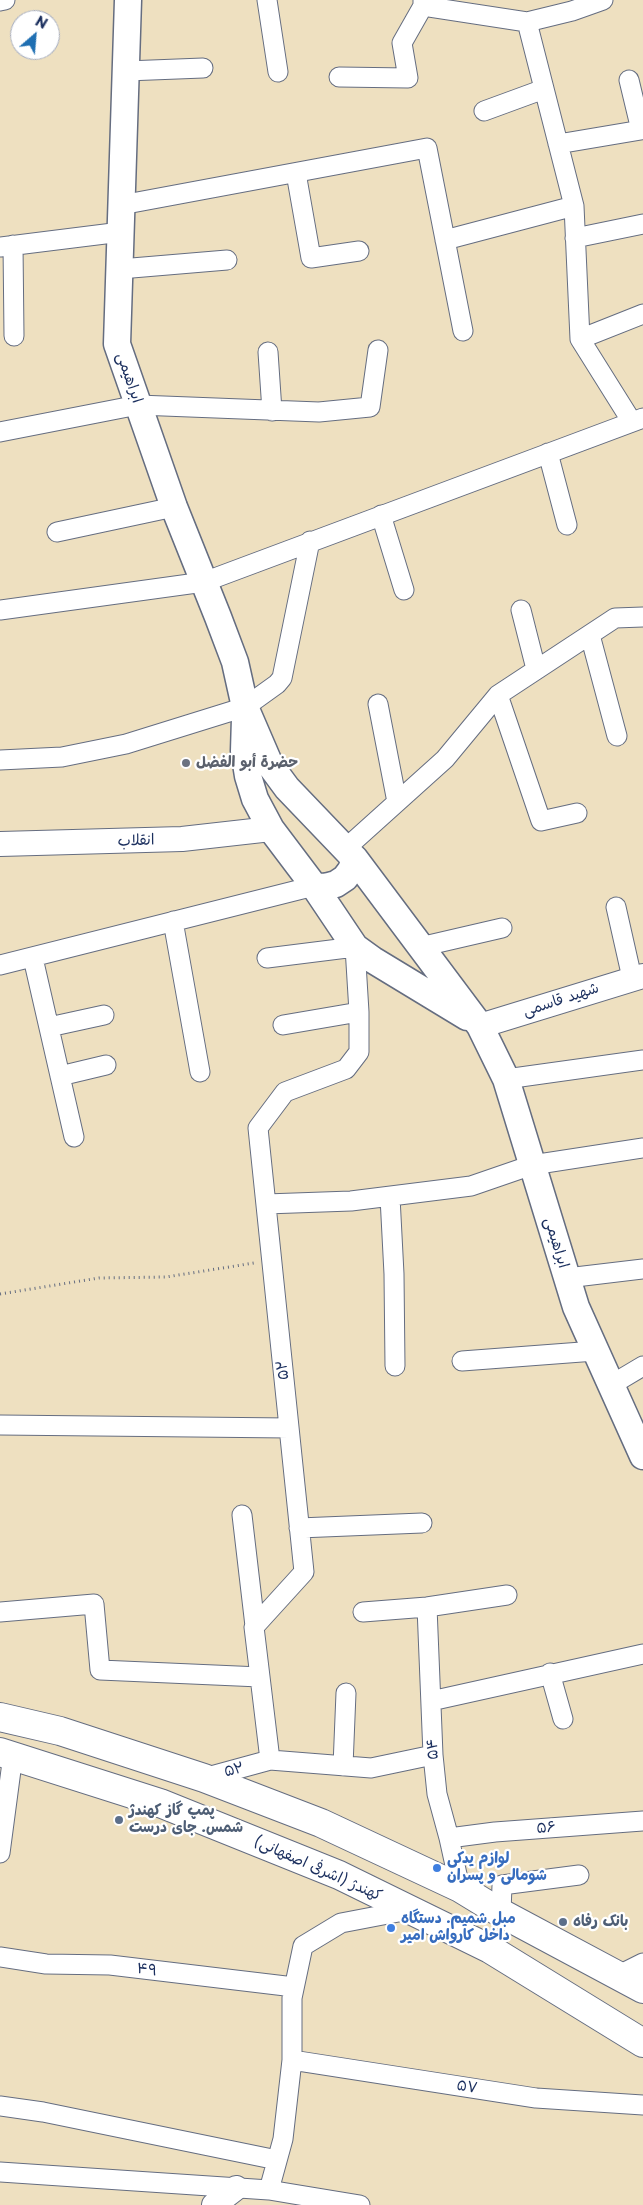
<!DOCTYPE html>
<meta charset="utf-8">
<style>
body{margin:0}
#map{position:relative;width:643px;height:2205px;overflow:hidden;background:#eee0c0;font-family:"Playpen Sans",sans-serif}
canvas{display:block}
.north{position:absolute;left:10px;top:10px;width:50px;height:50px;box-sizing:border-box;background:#fff;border:1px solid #a4acbf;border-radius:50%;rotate:27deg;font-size:14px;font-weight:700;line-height:20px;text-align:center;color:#1b2f5e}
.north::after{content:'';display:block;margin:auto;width:18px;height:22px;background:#1f6fb2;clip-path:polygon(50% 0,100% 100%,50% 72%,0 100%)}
</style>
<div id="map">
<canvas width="643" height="2205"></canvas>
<div class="north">N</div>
</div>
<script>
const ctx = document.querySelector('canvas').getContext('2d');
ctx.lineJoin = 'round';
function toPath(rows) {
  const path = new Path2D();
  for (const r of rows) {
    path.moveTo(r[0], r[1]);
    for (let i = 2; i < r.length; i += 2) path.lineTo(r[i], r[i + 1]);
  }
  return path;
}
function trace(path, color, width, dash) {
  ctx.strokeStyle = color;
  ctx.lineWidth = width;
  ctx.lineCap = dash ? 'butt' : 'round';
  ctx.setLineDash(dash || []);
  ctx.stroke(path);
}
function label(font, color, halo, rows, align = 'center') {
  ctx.font = font + ' "Playpen Sans","Playpen Sans Arabic",sans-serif';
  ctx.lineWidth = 4.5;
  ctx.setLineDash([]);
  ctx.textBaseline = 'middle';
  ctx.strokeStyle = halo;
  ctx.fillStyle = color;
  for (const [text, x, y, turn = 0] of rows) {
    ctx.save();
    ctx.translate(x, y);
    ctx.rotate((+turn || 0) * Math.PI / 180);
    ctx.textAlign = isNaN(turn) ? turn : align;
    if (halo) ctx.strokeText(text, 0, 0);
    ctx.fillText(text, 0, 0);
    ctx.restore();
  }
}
const path = toPath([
 [0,1294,99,1278,166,1277,254,1263]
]);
const minor = toPath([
 [267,0,278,72],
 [423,0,423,6,527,22,572,11,603,0],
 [0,1,5,0],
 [527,22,574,206,580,339,632,422],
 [126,71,203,68],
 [339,77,408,78,402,43,423,6],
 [484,111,544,89],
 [558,144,641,130,629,80],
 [296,173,311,258,359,251],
 [121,205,427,148,463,331],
 [575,238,643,224],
 [445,240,574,206],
 [13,245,14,336],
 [0,247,121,232],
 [120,269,227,260],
 [580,339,643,314],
 [268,352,272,411],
 [0,432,138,405,319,412,370,407,378,350],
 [548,453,567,525],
 [381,515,404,590],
 [57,532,174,507],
 [0,610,204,582,643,418],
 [521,610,536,669],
 [590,635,617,736],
 [498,695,541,821,577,813],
 [378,704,397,802],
 [0,760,62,757,126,744,245,707,277,684,282,678,310,541],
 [345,849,445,759,498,695,615,618,643,617],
 [616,907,632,978],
 [173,921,200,1072],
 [420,947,502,928],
 [33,958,74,1137],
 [0,965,314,886],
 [283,1025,359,1012],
 [49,1027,104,1015],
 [60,1076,106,1065],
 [506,1079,643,1060],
 [390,1197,394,1274,395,1366],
 [266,1204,351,1201,471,1186,532,1165,643,1148],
 [567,1278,643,1269],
 [462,1361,595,1351],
 [611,1385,643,1366],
 [0,1425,289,1428],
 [242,1515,255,1626],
 [299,1528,422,1523],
 [427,1607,433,1755,437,1794,449,1838,460,1888],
 [0,1612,94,1604,100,1670,260,1677],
 [363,1612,427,1607,507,1595],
 [550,1673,563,1719],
 [431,1701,643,1654],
 [270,1760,371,1768,433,1755],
 [343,1766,346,1693],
 [204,1778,270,1760,254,1627,304,1572,258,1128,285,1092,346,1069,359,1052,359,1012,355,947,267,958],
 [449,1838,495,1832,643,1821],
 [0,1853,13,1755],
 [501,1913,502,1885,579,1875],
 [0,1957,46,1964,110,1965,294,1987],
 [619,1975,643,1963],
 [292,2060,536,2098,643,2105],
 [0,2106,43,2112,277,2160],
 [0,2172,269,2190,360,2205],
 [269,2190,283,2139,292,2060,292,1998,303,1946,341,1923,409,1910]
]);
const tertiary = toPath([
 [0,844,182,839,271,829],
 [480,1026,643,976],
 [214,2205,236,2188]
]);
const secondary = toPath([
 [128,0,117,344,174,507,218,617,235,662,245,707,270,765,287,788,355,859,480,1026,506,1079,576,1307,643,1456],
 [245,718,244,751,248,776,255,799,271,829,314,886,355,947,373,960,467,1017],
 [314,886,325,887,336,884,345,878,351,870,355,859]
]);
const primary = toPath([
 [0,1717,60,1731,204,1778,321,1823,460,1888,501,1913,643,1989],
 [0,1752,160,1803,339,1875,490,1949,643,2043]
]);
const markers = [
 [186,763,5,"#6b7280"],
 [119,1820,5,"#5c6f8a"],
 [437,1868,5,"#3f7fe0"],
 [563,1922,5,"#5c6f8a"],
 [391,1928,5,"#3f7fe0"]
];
const streetNames = [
 ["ابراهیمی",129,378,71],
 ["انقلاب",136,841,-2],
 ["شهید قاسمی",561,1000,-18],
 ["ابراهیمی",556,1243,73],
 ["۵۲",283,1370,-96],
 ["۵۴",433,1749,-94],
 ["۵۲",234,1770,-15],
 ["۵۶",546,1828,-5],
 ["کهندژ (اشرفی اصفهانی)",318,1869,24],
 ["۴۹",147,1970,7],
 ["۵۷",467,2087,9]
];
const worshipNames = [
 ["حضرة أبو الفضل",196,763]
];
const serviceNames = [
 ["پمپ گاز کهندژ",129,1811],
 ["شمس. جای درست",129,1828],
 ["بانک رفاه",573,1922]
];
const shopNames = [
 ["لوازم یدکی",447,1859],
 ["شومالی و پسران",447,1876],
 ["مبل شمیم. دستگاه",401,1919],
 ["داخل کارواش امیر",401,1936]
];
trace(minor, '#656d80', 21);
trace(tertiary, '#656d80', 26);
trace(secondary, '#656d80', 29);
trace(primary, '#656d80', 30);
trace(path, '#656d80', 3, [1, 4]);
trace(minor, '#fff', 19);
trace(tertiary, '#fff', 24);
trace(secondary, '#fff', 26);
trace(primary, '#fff', 28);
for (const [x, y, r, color] of markers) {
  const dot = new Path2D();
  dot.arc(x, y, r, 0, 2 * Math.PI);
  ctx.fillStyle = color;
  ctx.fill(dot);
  trace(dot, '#fff', 2);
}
label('15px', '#1b2f5e', '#fff', streetNames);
label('bold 15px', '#5b616d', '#fff', worshipNames, 'left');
label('bold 15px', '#4e5e75', '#fff', serviceNames, 'left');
label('bold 15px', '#366cbe', '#fff', shopNames, 'left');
</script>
